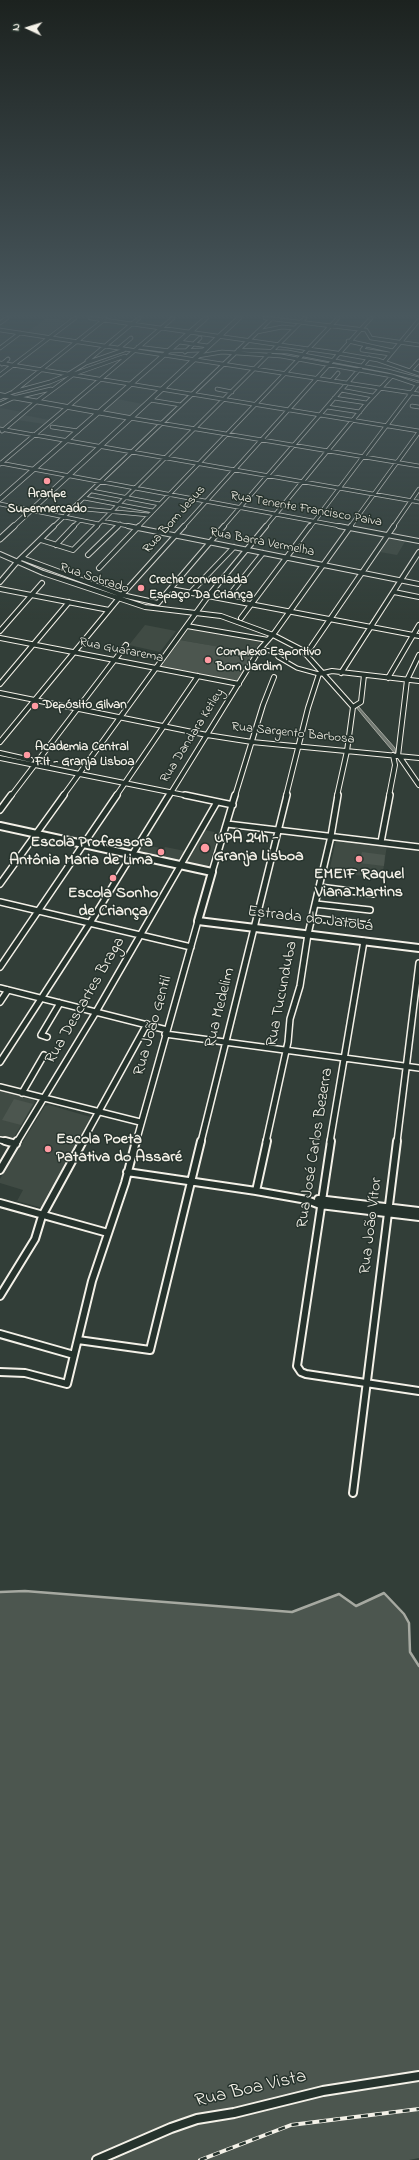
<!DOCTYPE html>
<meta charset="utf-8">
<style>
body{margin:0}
#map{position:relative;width:419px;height:2160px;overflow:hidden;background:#323e38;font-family:"Indie Flower",sans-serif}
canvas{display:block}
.north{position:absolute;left:8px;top:8px;width:40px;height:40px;-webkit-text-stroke:3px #26332d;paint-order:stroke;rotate:274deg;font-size:11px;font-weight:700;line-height:16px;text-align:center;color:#f4f1e8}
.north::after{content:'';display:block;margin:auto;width:14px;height:18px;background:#f4f1e8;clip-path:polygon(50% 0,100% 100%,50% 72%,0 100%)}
</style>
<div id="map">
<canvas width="419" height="2160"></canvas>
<div class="north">N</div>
</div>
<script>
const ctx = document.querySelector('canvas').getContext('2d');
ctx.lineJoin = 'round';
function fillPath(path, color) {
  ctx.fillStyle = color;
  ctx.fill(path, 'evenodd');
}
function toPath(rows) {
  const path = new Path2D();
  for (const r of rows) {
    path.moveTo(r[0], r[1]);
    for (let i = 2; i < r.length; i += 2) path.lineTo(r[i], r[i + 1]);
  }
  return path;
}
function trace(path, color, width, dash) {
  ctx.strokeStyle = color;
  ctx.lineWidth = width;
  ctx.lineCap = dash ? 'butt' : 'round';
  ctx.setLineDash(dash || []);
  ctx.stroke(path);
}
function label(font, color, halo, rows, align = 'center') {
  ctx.font = font + ' "Indie Flower",sans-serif';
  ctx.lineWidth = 3;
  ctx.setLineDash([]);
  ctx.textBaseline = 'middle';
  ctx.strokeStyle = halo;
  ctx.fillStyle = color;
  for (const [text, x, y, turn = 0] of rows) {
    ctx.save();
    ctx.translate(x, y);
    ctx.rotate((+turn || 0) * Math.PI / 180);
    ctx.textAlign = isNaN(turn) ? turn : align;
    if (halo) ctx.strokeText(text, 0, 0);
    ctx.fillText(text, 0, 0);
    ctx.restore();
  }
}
const built = toPath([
 [46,318,67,320,47,336,26,333],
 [117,399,143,404,129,417,102,412],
 [0,408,23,412,3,428,0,428],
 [24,415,49,420,44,424,18,420],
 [390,537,406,540,397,555,380,552],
 [145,625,176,631,160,652,129,645],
 [192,628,259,640,260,642,253,653,180,640,189,629],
 [205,830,219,833,208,867,188,864,187,863],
 [338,839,387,845,382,878,329,872,336,840],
 [143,844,164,849,165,847,185,851,176,862,138,853],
 [0,1090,34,1100,35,1102,11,1142,0,1139],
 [49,1105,94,1118,43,1208,17,1201,23,1190,0,1183,0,1179,45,1106]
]);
const green = toPath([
 [180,640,255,653,238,681,236,682,161,667],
 [362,852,385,855,384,866,359,863],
 [14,1099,33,1104,21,1125,2,1120],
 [25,1591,292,1612,339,1594,356,1606,384,1593,404,1614,409,1623,410,1652,419,1666,419,2158,409,2160,0,2160,0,1592]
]);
const water = toPath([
 [23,559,47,570,121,595,119,596,47,572,21,561,23,559],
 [358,706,395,748,396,755,364,717,356,707,358,706]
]);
const stream = toPath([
 [0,1592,25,1591,292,1612,339,1594,356,1606,384,1593,404,1614,409,1623,410,1652,419,1666]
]);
const pedestrian = toPath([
 [260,649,275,652,278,657,297,668,319,674]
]);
const minorFar4 = toPath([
 [90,318,337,353,378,360,419,374],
 [265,318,366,330,371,338,419,345],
 [0,323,7,318],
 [0,330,419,394],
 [257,332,282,327,294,328],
 [348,341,393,351],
 [179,342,208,346],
 [366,345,362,350,390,354],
 [138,347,170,351,204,350],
 [0,348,20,333],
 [119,348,131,338],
 [238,350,288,352,388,371,419,379],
 [185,352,200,338],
 [198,356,222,352,281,356,392,376,419,385],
 [87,361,139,318],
 [384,362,419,320],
 [0,363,419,431],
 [2,364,8,359],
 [410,371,419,361],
 [0,375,75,318],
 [332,380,338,373],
 [217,389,232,392],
 [341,390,373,396],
 [13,392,50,382,67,375,86,363,124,350],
 [0,398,13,392,105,319],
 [334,398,367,403],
 [150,400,181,405],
 [0,404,13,398,51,389],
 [412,406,419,407],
 [327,407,360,412],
 [130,418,419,466],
 [52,427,78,431],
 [0,429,419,502],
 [2,431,36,402,74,374,125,356],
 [0,463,345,527],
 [0,464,173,318],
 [92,491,160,504],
 [84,498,153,511],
 [0,504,99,524],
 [74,508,149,515],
 [102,521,133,527],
 [53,527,272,318],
 [73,527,79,521],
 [96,527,305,318],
 [117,527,120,524],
 [138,527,338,318],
 [183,527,371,318],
 [223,527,369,358],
 [265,527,366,404,392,376],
 [310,527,418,384],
 [350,527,419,432],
 [393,527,419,489]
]);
const minorFar3 = toPath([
 [128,526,419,584],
 [339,526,419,541],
 [41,540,73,550,97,526],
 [56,545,74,526],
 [0,554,43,573,145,607,221,616,273,635,302,650,353,707],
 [88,555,118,526],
 [22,558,122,595,158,603,224,526],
 [99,568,139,526],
 [0,582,17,562,54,526],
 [0,589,109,610],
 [171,589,419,636],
 [191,592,234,547],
 [394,592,419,597],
 [227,598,263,553],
 [241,618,310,526],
 [187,626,268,640],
 [0,631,42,583],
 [0,638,239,684],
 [311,647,394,526],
 [341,673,419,552],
 [388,678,419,625],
 [0,684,69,602],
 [0,693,207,735,252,742,419,758],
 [353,707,361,702,364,675],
 [0,742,119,598,184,526],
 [0,753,31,760],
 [398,756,407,680,419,655],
 [399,756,419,785],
 [0,758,189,796],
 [11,796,126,645],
 [63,796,209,595,266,526],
 [116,796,198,676],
 [169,796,260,649,275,632,351,526],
 [235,796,263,705,274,677],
 [286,796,308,708,319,674,332,671,419,681],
 [337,796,347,751,353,707],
 [389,796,395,765,393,755]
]);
const minorFar2 = toPath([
 [185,795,233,805],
 [0,810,11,795],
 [227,824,419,847],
 [381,842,390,795],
 [212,872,235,795],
 [0,884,64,795],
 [320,887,373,894],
 [0,902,191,947],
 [316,904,370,910],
 [312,918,367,925],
 [0,967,117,795],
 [0,988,167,1030],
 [0,1002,8,990],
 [165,1034,419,1068],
 [47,1037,41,1035,60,1003],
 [0,1062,90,923,169,795],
 [0,1087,140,1122],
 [22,1093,44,1055],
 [0,1140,9,1142],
 [17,1142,96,1012,217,802],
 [82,1142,147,1024],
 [136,1142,198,921],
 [201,1142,287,795],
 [266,1142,288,1042,290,1019,300,986,308,934,331,836,338,795],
 [330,1142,364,941],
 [397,1142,419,963]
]);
const minorFar1 = toPath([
 [5,1141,16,1144],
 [331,1141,297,1366,301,1372,306,1374,419,1391],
 [0,1170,17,1141],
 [127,1172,256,1191,307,1200,320,1205,419,1217],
 [256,1191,267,1141],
 [318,1199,419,1211],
 [0,1203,108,1233],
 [0,1296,35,1239,42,1216,83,1141],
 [0,1334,74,1355],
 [78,1340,150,1350,201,1141],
 [0,1372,25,1373,67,1384,92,1281,125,1183,136,1141],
 [353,1493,397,1141]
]);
const minor = toPath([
 [97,2160,171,2128,197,2119,234,2113,323,2091,419,2076]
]);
const tertiaryFar2 = toPath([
 [0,395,130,418],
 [0,499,206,318],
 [13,527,239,318]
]);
const tertiaryFar1 = toPath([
 [0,539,14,526]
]);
const tertiary = toPath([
 [0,826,212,872,198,921,419,948]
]);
const rail = toPath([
 [200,2160,291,2125,419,2109]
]);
const markers = [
 [47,481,4,"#ff9aa2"],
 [141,588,4,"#ff9aa2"],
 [208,660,4,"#ff9aa2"],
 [35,706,4,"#ff9aa2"],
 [27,755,4,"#ff9aa2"],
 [205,848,5,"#ff9aa2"],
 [161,852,4,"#ff9aa2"],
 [359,859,4,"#ff9aa2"],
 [113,878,4,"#ff9aa2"],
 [48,1149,4,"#ff9aa2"]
];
const farPoinames = [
 ["Araripe",47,495,"center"],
 ["Supermercado",47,510,"center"],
 ["Creche conveniada",149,581],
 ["Espaço Da Criança",149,596],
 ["Complexo Esportivo",216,653],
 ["Bom Jardim",216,668],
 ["Depósito Gilvan",43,706],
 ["Academia Central",35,748],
 ["Fit - Granja Lisboa",35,763]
];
const farStreetnames = [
 ["Rua Tenente Francisco Paiva",306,510,10],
 ["Rua Bom Jesus",175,520,-48],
 ["Rua Barra Vermelha",262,543,11],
 ["Rua Sobrado",94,579,18],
 ["Rua Guararema",121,651,11],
 ["Rua Sargento Barbosa",293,734,6],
 ["Rua Dandara Ketley",193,736,-58]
];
const poiNames = [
 ["UPA 24h -",214,839],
 ["Granja Lisboa",214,857],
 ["Escola Professora",153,843,"right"],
 ["Antônia Maria de Lima",153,861,"right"],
 ["EMEIF Raquel",359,875,"center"],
 ["Viana Martins",359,893,"center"],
 ["Escola Sonho",113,894,"center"],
 ["de Criança",113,912,"center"],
 ["Escola Poeta",56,1140],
 ["Patativa do Assaré",56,1158]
];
const streetNames = [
 ["Estrada do Jatobá",310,920,7],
 ["Rua Tucunduba",283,994,-79],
 ["Rua Descartes Braga",86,1001,-60],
 ["Rua Medelim",221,1008,-76],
 ["Rua João Gentil",154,1026,-74],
 ["Rua José Carlos Bezerra",316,1148,-81],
 ["Rua João Vítor",372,1226,-83]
];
const nearStreetnames = [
 ["Rua Boa Vista",251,2090,-13]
];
fillPath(built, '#404b44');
fillPath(green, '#4c564f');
fillPath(water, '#727972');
trace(water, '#a6a9a1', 1);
trace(stream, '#a6a9a1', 2.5);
trace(pedestrian, '#f4f1e8', 5);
trace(minorFar4, '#f4f1e8', 4.5);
trace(minorFar3, '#f4f1e8', 6);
trace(minorFar2, '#f4f1e8', 8);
trace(minorFar1, '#f4f1e8', 10);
trace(minor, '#f4f1e8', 12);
trace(tertiaryFar2, '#f4f1e8', 5.5);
trace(tertiaryFar1, '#f4f1e8', 7);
trace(tertiary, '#f4f1e8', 10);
trace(pedestrian, '#26332d', 3);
trace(minorFar4, '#26332d', 3);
trace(minorFar3, '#26332d', 4);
trace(minorFar2, '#26332d', 5);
trace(minorFar1, '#26332d', 6);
trace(minor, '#26332d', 8);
trace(tertiaryFar2, '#26332d', 4);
trace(tertiaryFar1, '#26332d', 5);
trace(tertiary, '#26332d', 6);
trace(rail, '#f4f1e8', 4);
trace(rail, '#26332d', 2.5, [7]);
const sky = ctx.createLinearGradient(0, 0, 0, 620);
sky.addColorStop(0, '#1c221f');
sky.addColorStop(0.51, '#49585e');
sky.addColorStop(1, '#49585e00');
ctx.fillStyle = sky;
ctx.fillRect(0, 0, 419, 620);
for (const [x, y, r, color] of markers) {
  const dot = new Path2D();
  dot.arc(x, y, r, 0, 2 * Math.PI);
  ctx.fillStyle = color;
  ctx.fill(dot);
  trace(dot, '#26332d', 1.5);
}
label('bold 13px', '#f4f1e8', '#26332d', farPoinames, 'left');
label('13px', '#f4f1e8', '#26332d', farStreetnames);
label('bold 16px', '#f4f1e8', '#26332d', poiNames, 'left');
label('16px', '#f4f1e8', '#26332d', streetNames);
label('19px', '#f4f1e8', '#26332d', nearStreetnames);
</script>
